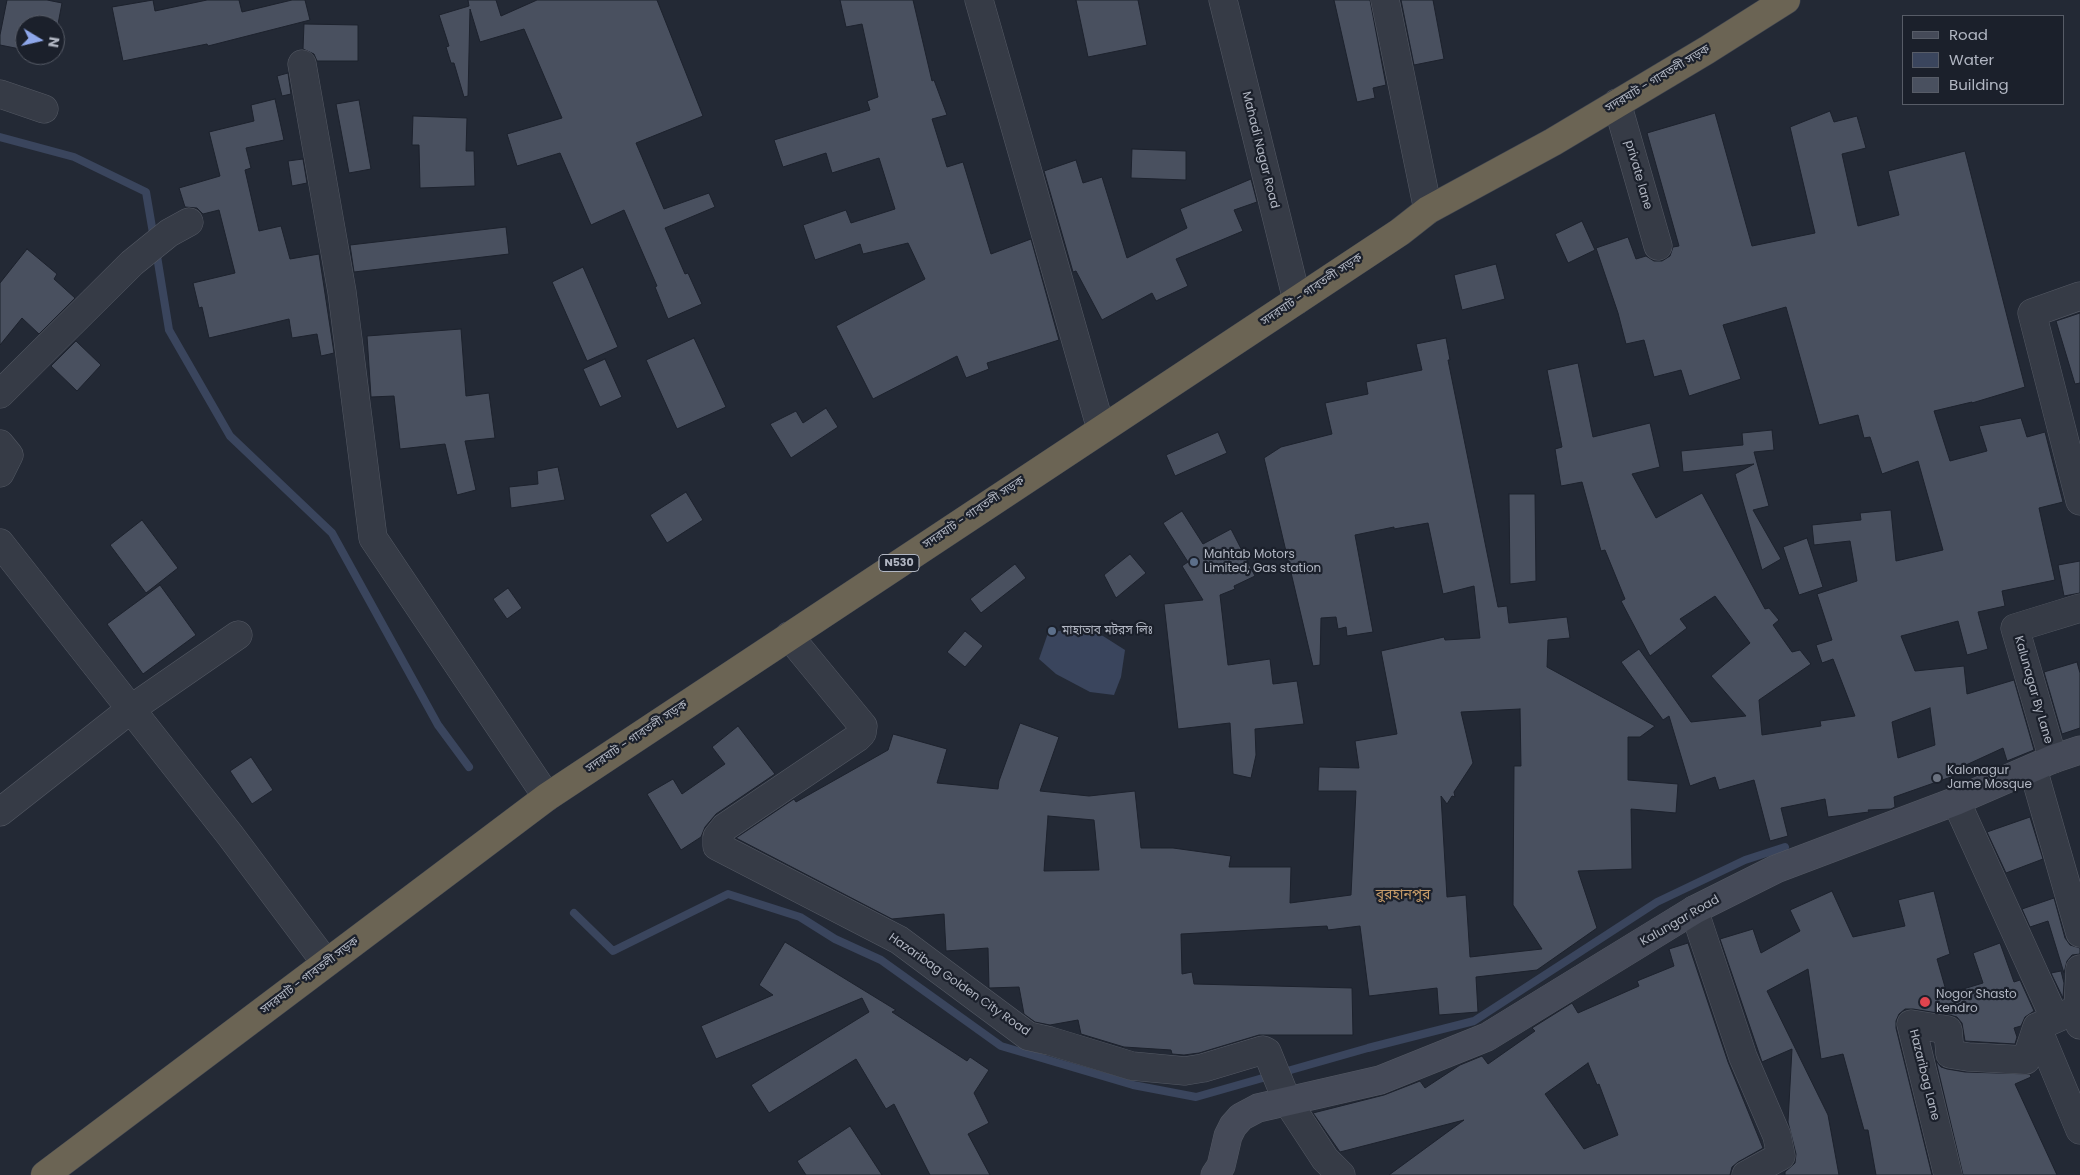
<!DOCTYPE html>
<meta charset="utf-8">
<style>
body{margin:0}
#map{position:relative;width:2080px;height:1175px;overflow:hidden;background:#232935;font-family:Poppins,sans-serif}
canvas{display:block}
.legend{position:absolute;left:1902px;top:15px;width:162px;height:90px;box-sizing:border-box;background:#1b202b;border:1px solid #575c67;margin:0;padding:6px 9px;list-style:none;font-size:15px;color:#b1b6c2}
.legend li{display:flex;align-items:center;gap:10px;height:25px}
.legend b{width:25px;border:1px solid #575c67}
.north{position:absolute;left:15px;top:15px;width:50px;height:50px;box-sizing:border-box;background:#1b202b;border:1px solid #575c67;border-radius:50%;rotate:99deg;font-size:14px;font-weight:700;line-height:20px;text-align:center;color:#b1b6c2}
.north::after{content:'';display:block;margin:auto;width:18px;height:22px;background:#8ea7ea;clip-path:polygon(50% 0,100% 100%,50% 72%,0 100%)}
</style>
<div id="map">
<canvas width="2080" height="1175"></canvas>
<ul class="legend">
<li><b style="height:6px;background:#454a58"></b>Road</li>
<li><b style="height:14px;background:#3a455d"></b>Water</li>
<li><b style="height:14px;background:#49505f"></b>Building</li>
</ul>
<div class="north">N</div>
</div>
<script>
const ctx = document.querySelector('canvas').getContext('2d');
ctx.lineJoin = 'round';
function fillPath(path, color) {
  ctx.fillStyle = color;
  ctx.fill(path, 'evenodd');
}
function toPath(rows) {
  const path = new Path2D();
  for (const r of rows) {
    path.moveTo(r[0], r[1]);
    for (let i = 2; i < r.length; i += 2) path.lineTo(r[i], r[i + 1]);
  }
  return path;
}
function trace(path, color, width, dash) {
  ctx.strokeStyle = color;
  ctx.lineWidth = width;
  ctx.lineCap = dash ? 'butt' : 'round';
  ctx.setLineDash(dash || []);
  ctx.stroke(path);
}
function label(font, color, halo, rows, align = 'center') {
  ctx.font = font + ' Poppins,"Noto Sans Bengali",sans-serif';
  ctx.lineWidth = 4.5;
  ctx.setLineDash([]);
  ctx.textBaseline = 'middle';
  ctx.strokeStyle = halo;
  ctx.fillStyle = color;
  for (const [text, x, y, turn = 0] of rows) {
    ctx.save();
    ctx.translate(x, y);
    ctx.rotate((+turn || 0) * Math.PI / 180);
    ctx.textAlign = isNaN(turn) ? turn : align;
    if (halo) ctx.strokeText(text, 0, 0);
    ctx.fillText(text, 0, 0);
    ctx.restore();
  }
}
const water = toPath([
 [1077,628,1103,636,1125,650,1121,677,1114,695,1090,692,1056,674,1039,659,1048,633]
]);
const stream = toPath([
 [0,137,74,157,146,192,154,239],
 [156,250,169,330,230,436,332,533,438,725,469,767],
 [574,913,613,951,728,894,800,917,835,939,881,960,1001,1046,1133,1085,1196,1097,1368,1048,1474,1021,1657,902,1745,860,1785,847]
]);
const building = toPath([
 [7,0,47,0,62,3,55,40,55,25,25,25,25,50,0,45,0,35,7,0],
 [153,0,155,11,207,0,239,0,242,12,292,0,305,0,310,20,208,46,207,44,123,61,112,7,153,0],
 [468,0,496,0,501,16,537,0,657,0,703,116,636,143,664,209,709,193,715,207,665,228,685,274,688,273,702,304,668,319,655,287,657,286,624,210,591,225,560,153,517,166,507,134,562,118,524,29,480,42,470,9,468,96,464,97,454,63,451,63,446,47,449,46,439,15,469,6,468,0],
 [840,0,913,0,932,81,934,80,947,115,932,119,947,167,963,162,991,254,1031,239,1059,340,987,363,989,369,966,378,957,356,873,399,836,326,925,279,908,243,863,254,860,244,815,260,803,225,846,210,851,223,895,209,879,158,832,173,826,153,783,167,774,140,870,110,867,101,878,97,862,24,846,27,840,0],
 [1076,0,1138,0,1147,45,1088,57,1076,0],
 [1334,0,1370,0,1386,85,1373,88,1375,98,1357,102,1334,0],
 [1401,0,1433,0,1444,59,1414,65,1401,0],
 [304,24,358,25,358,61,317,61,314,54,303,49,304,24],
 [288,73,291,94,282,96,277,76,288,73],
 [275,99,284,140,246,148,251,168,245,170,259,231,281,226,290,259,319,254,334,353,321,356,317,334,292,338,289,319,209,338,202,307,199,308,193,283,235,273,219,210,203,214,197,208,185,207,179,188,220,176,209,132,254,121,251,105,275,99],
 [359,100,371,169,349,173,336,104,359,100],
 [1830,111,1834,122,1857,116,1866,148,1842,154,1858,226,1899,215,1888,171,1965,151,2025,387,1972,403,1972,402,1934,411,1950,461,1987,451,1979,426,2021,418,2027,437,2045,432,2063,502,2039,508,2055,580,2002,591,2005,606,1978,612,1988,649,1967,655,1958,621,1901,636,1915,671,1964,666,1967,694,2014,680,2034,750,2007,761,2003,748,1966,765,1968,771,1894,797,1895,807,1891,809,1868,810,1869,812,1828,817,1825,799,1781,808,1788,836,1770,841,1754,780,1719,790,1715,777,1690,786,1669,716,1663,720,1621,662,1639,649,1691,722,1746,716,1711,676,1750,643,1715,596,1680,619,1687,628,1650,656,1621,601,1625,599,1605,550,1601,551,1582,482,1561,486,1555,449,1562,447,1547,370,1578,363,1593,437,1650,423,1660,467,1632,474,1656,518,1702,493,1765,609,1769,608,1779,620,1773,625,1792,652,1800,650,1811,664,1759,700,1762,735,1821,726,1820,721,1855,716,1833,659,1822,663,1816,645,1832,640,1817,594,1857,581,1850,541,1814,545,1812,525,1861,520,1860,513,1891,510,1896,561,1943,550,1918,461,1882,474,1870,437,1864,438,1858,415,1819,425,1786,307,1723,325,1741,379,1689,396,1681,370,1654,377,1644,340,1626,344,1618,313,1596,248,1628,237,1636,259,1646,256,1654,261,1662,261,1670,256,1673,247,1679,246,1647,133,1715,113,1752,246,1815,233,1790,127,1830,111],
 [1930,708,1935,745,1898,758,1892,722,1930,708],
 [413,116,467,118,466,151,474,151,475,186,420,188,419,145,412,145,413,116],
 [1132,149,1186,151,1186,180,1131,178,1132,149],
 [303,159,307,183,292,186,288,161,303,159],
 [1076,160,1083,183,1102,177,1127,258,1187,228,1180,209,1251,179,1257,202,1234,210,1243,231,1176,259,1188,286,1156,301,1152,293,1102,320,1076,271,1073,272,1044,171,1076,160],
 [1582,221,1595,250,1568,263,1555,234,1582,221],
 [506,227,509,254,354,272,350,245,506,227],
 [27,249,57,274,54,279,75,298,39,334,22,318,0,345,0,283,27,249],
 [1496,264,1505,299,1462,310,1454,275,1496,264],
 [583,267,618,347,587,361,552,282,583,267],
 [2080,313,2080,383,2075,384,2056,321,2080,313],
 [461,329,466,396,489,393,495,438,465,441,476,490,457,495,445,444,400,449,394,396,371,397,367,336,461,329],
 [694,338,726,407,677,429,646,360,694,338],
 [1446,338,1450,360,1448,360,1498,607,1507,606,1509,623,1567,617,1570,638,1548,640,1547,667,1655,726,1640,737,1628,737,1628,780,1678,784,1676,813,1631,809,1632,869,1578,871,1597,928,1537,970,1476,977,1478,1012,1439,1015,1437,988,1369,996,1360,926,1328,930,1327,926,1181,934,1182,974,1192,972,1194,984,1352,988,1353,1035,1259,1035,1199,1053,1184,1055,1172,1054,1171,1050,1124,1047,1081,1034,1078,1020,1050,1025,1035,1022,1024,1014,1019,987,989,988,988,948,946,951,944,914,892,919,736,838,794,799,796,802,888,750,893,734,947,749,937,783,998,789,999,781,1020,723,1059,737,1040,791,1089,796,1135,791,1141,848,1173,848,1231,856,1229,867,1291,867,1290,903,1351,895,1356,791,1318,791,1319,767,1359,768,1355,741,1397,734,1381,651,1444,637,1445,640,1480,638,1474,586,1443,594,1428,523,1394,529,1394,527,1355,535,1373,632,1347,636,1346,627,1338,629,1336,617,1321,618,1320,665,1313,666,1264,458,1281,447,1332,434,1325,403,1368,394,1366,382,1422,370,1416,344,1446,338],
 [1520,709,1521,766,1514,766,1513,905,1542,949,1470,957,1466,895,1447,897,1441,796,1447,804,1452,796,1455,797,1454,792,1473,763,1461,712,1520,709],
 [1048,816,1094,820,1099,870,1044,871,1048,816],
 [76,341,101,365,77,391,51,366,76,341],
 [605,359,622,397,600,407,583,369,605,359],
 [826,408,838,427,791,458,770,424,796,411,803,423,826,408],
 [1772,430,1774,450,1754,452,1769,506,1753,510,1781,559,1762,570,1735,474,1754,464,1683,472,1681,451,1743,445,1742,433,1772,430],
 [1218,432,1227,453,1175,476,1166,455,1218,432],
 [558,467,565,500,511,508,509,487,538,484,537,471,558,467],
 [686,492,703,520,667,543,650,515,686,492],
 [1509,494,1535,494,1536,581,1510,584,1509,494],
 [1182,511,1203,544,1231,529,1255,576,1234,586,1235,589,1220,595,1228,665,1270,659,1273,684,1297,681,1304,724,1255,729,1256,755,1251,778,1233,774,1230,723,1178,729,1164,604,1203,600,1182,566,1188,562,1163,523,1182,511],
 [142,520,178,568,146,593,110,545,142,520],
 [1807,538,1823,587,1799,595,1783,547,1807,538],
 [1130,554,1146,573,1116,598,1104,575,1130,554],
 [2080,561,2080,593,2064,596,2058,565,2080,561],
 [1015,564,1026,578,981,613,970,599,1015,564],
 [160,585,196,635,143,674,107,624,160,585],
 [508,588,522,608,507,619,493,599,508,588],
 [965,631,983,646,965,667,947,652,965,631],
 [2077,662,2080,673,2080,728,2062,734,2044,672,2077,662],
 [738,726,775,774,716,814,705,827,701,837,681,850,647,794,673,779,682,794,725,764,712,747,738,726],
 [251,757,273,790,252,804,230,771,251,757],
 [2030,817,2043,859,2006,873,1987,832,2030,817],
 [1832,891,1853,937,1905,926,1898,900,1934,891,1950,954,1937,959,1947,994,1983,983,1973,953,2000,943,2014,982,2020,980,2034,1011,2025,1017,2021,1026,2014,1028,2017,1037,2015,1044,1965,1041,1962,1023,1957,1017,1950,1015,1913,1009,1905,1009,1899,1014,1896,1021,1896,1028,1932,1175,1876,1175,1868,1130,1864,1130,1843,1054,1821,1059,1808,969,1767,991,1828,1115,1839,1175,1785,1175,1785,1172,1795,1163,1796,1154,1788,1122,1792,1049,1762,1062,1720,939,1753,929,1761,953,1800,931,1790,910,1832,891],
 [2054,898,2065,938,2070,945,2080,948,2080,954,2072,955,2067,961,2064,973,2048,921,2030,927,2022,909,2054,898],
 [785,942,896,1010,892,1012,967,1061,970,1057,989,1070,974,1093,989,1123,968,1134,990,1175,930,1175,894,1104,886,1109,856,1059,769,1113,751,1085,869,1012,862,998,716,1059,701,1026,773,995,759,985,785,942],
 [1688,943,1728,1062,1763,1148,1738,1162,1732,1167,1730,1175,1389,1175,1464,1120,1340,1152,1313,1113,1384,1095,1420,1081,1425,1088,1460,1065,1482,1056,1488,1064,1535,1031,1532,1028,1572,1003,1578,1013,1639,986,1637,981,1674,966,1669,949,1688,943],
 [1588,1063,1597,1085,1599,1084,1618,1135,1584,1149,1545,1094,1588,1063],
 [2061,971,2064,983,2063,998,2051,973,2061,971],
 [1936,1061,1941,1067,1947,1069,1965,1072,2030,1074,2031,1077,2015,1084,2057,1175,1963,1175,1936,1061],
 [850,1126,882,1175,806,1175,797,1161,850,1126]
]);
const street = toPath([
 [979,0,1101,429],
 [1223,0,1297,300],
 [1385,0,1428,210],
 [302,64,342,292,373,538,547,797],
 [0,94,44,109],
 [1617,103,1658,246],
 [2080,296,2032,313,2080,501],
 [0,394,132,263,169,233,189,222],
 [0,444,9,455,0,473],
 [0,543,230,835,326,963],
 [789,636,863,726,862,733,857,738,725,827,717,837,717,846,899,940,1028,1036,1050,1041,1132,1066,1185,1071,1203,1068,1263,1050,1267,1052,1287,1101,1325,1159,1341,1175],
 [2053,759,2015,628,2080,608],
 [2033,769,2080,933],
 [1956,801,2055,1019],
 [0,812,131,709,238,635],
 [1694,910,1743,1057,1777,1136,1781,1156,1746,1175],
 [2080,1025,2078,1008,2080,969],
 [2037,1027,2080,1130],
 [1948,1175,1911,1024,1948,1030,1950,1054,1968,1057,2026,1060,2037,1027,2080,1008]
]);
const secondary = toPath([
 [1215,1175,1221,1166,1228,1136,1233,1126,1241,1117,1258,1108,1380,1080,1487,1037,1694,910,1776,869,1956,801,2053,759,2080,750]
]);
const highway = toPath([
 [45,1175,547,797,1400,232,1428,210,1553,142,1707,50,1786,0]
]);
const markers = [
 [1194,562,5,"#5c6f8a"],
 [1052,631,5,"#5c6f8a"],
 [1937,778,5,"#6b7280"],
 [1925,1002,6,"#e0444e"]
];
const shields = [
 [899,563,40]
];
const shieldNames = [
 ["N530",899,563]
];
const streetNames = [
 ["সদরঘাট - গাবতলী সড়ক",1658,79,-31],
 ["Mahadi Nagar Road",1260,150,76],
 ["private lane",1638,175,74],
 ["সদরঘাট - গাবতলী সড়ক",1312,290,-34],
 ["সদরঘাট - গাবতলী সড়ক",974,513,-34],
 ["Kalunagar By Lane",2033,690,74],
 ["সদরঘাট - গাবতলী সড়ক",637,737,-34],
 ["Kalungar Road",1680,921,-30],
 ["সদরঘাট - গাবতলী সড়ক",310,976,-37],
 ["Hazaribag Golden City Road",959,985,35],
 ["Hazaribag Lane",1924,1075,76]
];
const poiNames = [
 ["Mahtab Motors",1204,555],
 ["Limited, Gas station",1204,569],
 ["মাহাতাব মটরস লিঃ",1062,631],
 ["Kalonagur",1947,771],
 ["Jame Mosque",1947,785],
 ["Nogor Shasto",1936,995],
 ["kendro",1936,1009]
];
const neighbourhoodNames = [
 ["বুরহানপুর",1403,895]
];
fillPath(water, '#3a455d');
trace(stream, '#3a455d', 8);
fillPath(building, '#49505f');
trace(building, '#1d222d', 1);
trace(street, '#545964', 29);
trace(secondary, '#545964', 29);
trace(highway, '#414651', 29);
trace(street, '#363b46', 28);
trace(secondary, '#454a58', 28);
trace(highway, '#6b6454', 28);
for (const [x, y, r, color] of markers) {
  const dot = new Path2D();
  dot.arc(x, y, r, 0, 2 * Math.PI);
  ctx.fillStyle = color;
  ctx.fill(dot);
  trace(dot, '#1b202b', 2);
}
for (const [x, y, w] of shields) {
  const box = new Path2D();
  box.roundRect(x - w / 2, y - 8.5, w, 17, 4);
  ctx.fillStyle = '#1b202b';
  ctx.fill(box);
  trace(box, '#b1b6c2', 1);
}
label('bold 11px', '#b1b6c2', null, shieldNames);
label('12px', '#b1b6c2', '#1b202b', streetNames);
label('12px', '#b1b6c2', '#1b202b', poiNames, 'left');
label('14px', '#c69b68', '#1b202b', neighbourhoodNames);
</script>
